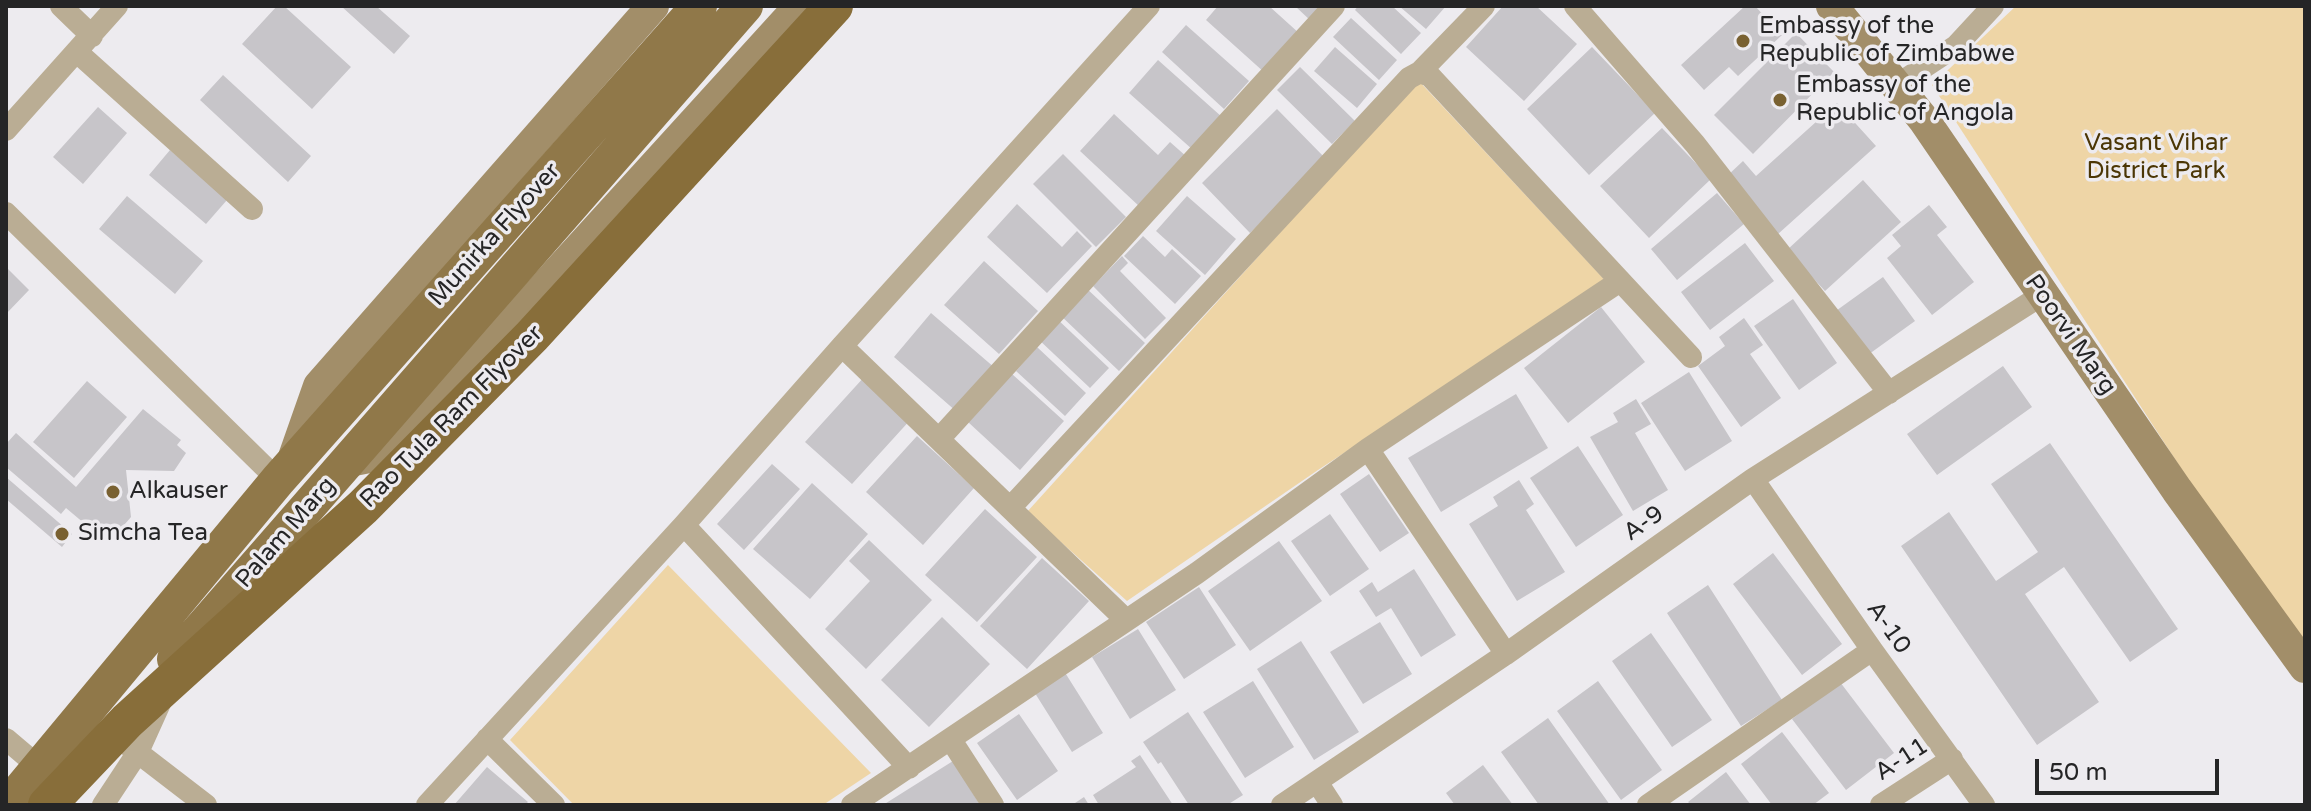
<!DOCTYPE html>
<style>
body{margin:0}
#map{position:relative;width:2311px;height:811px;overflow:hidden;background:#edebef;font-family:"Varela Round",sans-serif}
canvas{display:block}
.frame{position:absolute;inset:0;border:8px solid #252526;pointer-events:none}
.scale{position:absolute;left:2035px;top:759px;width:184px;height:36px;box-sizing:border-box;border:4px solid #252526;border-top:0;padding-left:10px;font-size:24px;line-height:28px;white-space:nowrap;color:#252526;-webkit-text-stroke:6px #edebef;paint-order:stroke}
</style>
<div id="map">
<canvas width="2311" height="811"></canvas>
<div class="frame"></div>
<div class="scale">50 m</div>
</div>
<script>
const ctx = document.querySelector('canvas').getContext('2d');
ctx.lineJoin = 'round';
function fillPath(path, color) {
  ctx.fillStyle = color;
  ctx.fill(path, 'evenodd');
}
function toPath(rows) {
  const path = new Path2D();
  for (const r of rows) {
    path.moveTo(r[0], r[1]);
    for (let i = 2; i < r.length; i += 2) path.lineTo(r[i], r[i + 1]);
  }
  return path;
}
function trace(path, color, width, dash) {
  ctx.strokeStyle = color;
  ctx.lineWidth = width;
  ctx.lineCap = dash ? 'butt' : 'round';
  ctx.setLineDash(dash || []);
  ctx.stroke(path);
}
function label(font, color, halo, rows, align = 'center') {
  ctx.font = font + ' "Varela Round",sans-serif';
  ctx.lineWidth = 7;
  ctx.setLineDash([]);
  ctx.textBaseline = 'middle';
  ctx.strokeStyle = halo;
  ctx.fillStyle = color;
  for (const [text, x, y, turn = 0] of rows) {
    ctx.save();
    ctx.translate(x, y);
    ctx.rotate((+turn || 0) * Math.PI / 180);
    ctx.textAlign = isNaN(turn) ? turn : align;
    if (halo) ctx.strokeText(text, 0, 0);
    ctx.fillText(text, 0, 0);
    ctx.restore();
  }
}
const green = toPath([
 [2016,6,2305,6,2305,642,2208,510,1932,85],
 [1418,80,1605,280,1535,328,1318,470,1127,601,1027,512],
 [668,565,871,773,823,805,574,805,510,740]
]);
const building = toPath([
 [277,6,284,6,351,67,312,109,242,44],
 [341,6,376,6,410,36,394,54],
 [1218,6,1269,6,1300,34,1265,73,1206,20],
 [1295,6,1326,6,1312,22],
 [1358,6,1392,6,1421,33,1401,54,1355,10],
 [1399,6,1446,6,1426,29],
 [1503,6,1536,6,1577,44,1524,101,1466,47],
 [1745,6,1755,6,1782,35,1738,76,1729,67,1704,90,1681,65],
 [1351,18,1397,60,1379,80,1333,37],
 [1186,25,1249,81,1224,109,1162,52],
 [1796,33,1834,72,1753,154,1714,115],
 [1335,47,1377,84,1357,108,1314,71],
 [1592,47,1655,113,1589,175,1527,109],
 [1158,60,1222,117,1193,150,1129,93],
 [1300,67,1355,121,1332,144,1277,90],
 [223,75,311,156,288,182,200,100],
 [1837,103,1876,146,1778,234,1726,177,1743,161,1756,176],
 [98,107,127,133,83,184,53,157],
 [1277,109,1326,159,1250,233,1202,183],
 [1114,114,1158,155,1170,142,1187,157,1140,207,1080,151],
 [1662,128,1711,179,1649,238,1600,186],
 [170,150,227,200,206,224,149,175],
 [1063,154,1126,217,1096,247,1033,184],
 [1863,180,1901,222,1825,291,1787,250],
 [1717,193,1744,224,1677,280,1651,249],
 [127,196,203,261,175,294,99,229],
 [1187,196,1236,239,1205,275,1156,231],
 [1017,204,1062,247,1077,231,1092,246,1047,293,987,237],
 [1929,205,1947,227,1937,235,1974,282,1932,315,1887,258,1901,246,1892,235],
 [1143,236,1165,257,1172,249,1201,276,1175,304,1124,256],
 [1745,243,1774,281,1710,330,1681,292],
 [1122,256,1128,263,1120,271,1166,318,1145,339,1093,286],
 [984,261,1038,311,999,354,944,305],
 [6,267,29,290,6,314],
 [1883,277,1915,321,1865,357,1833,313],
 [1085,287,1145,343,1119,371,1059,314],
 [1793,299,1837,363,1799,390,1754,326],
 [1601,307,1645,362,1568,423,1524,368],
 [931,313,995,368,957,412,894,357],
 [1055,317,1109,368,1090,388,1036,337],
 [1744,318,1763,345,1750,354,1781,398,1741,427,1698,366,1725,346,1719,337],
 [1037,347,1086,393,1065,416,1016,371],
 [2003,366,2032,407,1937,475,1907,434],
 [1689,372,1732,441,1685,471,1641,403],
 [1012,374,1064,421,1020,470,968,422],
 [865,376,912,418,852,484,805,442],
 [87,381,127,417,74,478,33,442],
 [1516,394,1548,448,1441,512,1408,458],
 [1636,399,1651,424,1635,433,1668,490,1633,511,1590,437,1618,422,1613,413],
 [143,409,181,440,177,445,186,453,174,471,126,470,131,517,119,531,114,527,104,540,66,508,61,514,6,467,6,444,16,433,76,487],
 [917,436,974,488,923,545,866,492],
 [2050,443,2178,629,2130,662,2064,567,2025,594,2099,702,2037,745,1901,546,1949,512,1996,581,2038,552,1991,484],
 [1578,446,1623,515,1576,547,1530,478],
 [772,464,800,489,744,550,717,524],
 [1369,474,1409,533,1380,552,1340,494],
 [6,477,72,534,62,547,6,499],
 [1519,480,1534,504,1526,510,1565,572,1517,601,1469,524,1498,506,1493,497],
 [812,483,868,534,810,599,753,549],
 [985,509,1037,557,977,622,925,575],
 [1330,514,1369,569,1330,596,1291,541],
 [869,540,932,600,866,669,825,629,870,581,849,561],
 [1279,541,1322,601,1250,651,1208,591],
 [1773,553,1842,644,1802,675,1733,584],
 [1042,558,1089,601,1027,669,980,626],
 [1414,569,1456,635,1421,657,1391,608,1376,617,1359,591,1372,582,1378,592],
 [1708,585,1782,700,1741,726,1667,613],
 [1199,587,1236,645,1184,679,1146,622],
 [942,617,990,664,929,727,881,680],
 [1380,622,1412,674,1363,704,1330,652],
 [1138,629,1176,690,1130,719,1092,657],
 [1651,633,1712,720,1672,747,1612,661],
 [1301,641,1359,732,1314,760,1257,669],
 [1064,671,1103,733,1072,752,1033,690],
 [1253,681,1294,747,1245,778,1203,712],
 [1598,681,1662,770,1621,800,1557,711],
 [1840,682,1894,753,1846,790,1792,719],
 [1188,712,1243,795,1227,805,1189,805,1161,762,1158,764,1143,742],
 [1019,714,1058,771,1017,800,977,743],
 [1548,718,1610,805,1539,805,1501,752],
 [1782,732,1829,793,1813,805,1772,805,1741,764],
 [1140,755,1173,805,1099,805,1093,795,1136,767,1131,761],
 [953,761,980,805,883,805],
 [1483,765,1513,805,1455,805,1446,793],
 [487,767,528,802,525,805,454,805],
 [1726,772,1751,805,1691,805,1688,802],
 [1084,797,1089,805,1072,805]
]);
const minor = toPath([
 [61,6,92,36],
 [1575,6,1695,144,1889,393],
 [77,52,252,209],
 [1420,72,1484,6],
 [1897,85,1956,46,1993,6],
 [6,130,117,6],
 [6,213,278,480],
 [842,346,1126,620],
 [939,439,1334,6],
 [1368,449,1506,654],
 [1753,479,1872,650,1984,805],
 [1010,508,1409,78,1420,72,1430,76,1691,357],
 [684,525,909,768],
 [6,739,39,767],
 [487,739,554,805],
 [951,740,993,805],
 [128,745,206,805],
 [1317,782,1332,805],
 [103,805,138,752,161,701],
 [427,805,684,525,842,346,1149,6],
 [852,805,1197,573,1368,449,1620,281],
 [1282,805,1506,654,1753,479,2042,295],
 [1648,805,1872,650],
 [1881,805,1952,759]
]);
const secondary = toPath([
 [1832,6,1924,120,2177,490,2305,667],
 [293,460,319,386,653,6],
 [349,461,394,452,800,6]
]);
const primary = toPath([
 [175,659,745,6],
 [8,805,278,480,699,6]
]);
const trunkBridge = toPath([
 [47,805,127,721,363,507,532,336,834,6]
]);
const markers = [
 [1743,41,8,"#796131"],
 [1780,100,8,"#796131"],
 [113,492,8,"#796131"],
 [62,534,8,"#796131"]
];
const poiNames = [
 ["Embassy of the",1759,27],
 ["Republic of Zimbabwe",1759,55],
 ["Embassy of the",1796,86],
 ["Republic of Angola",1796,114],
 ["Alkauser",129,492],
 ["Simcha Tea",78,534]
];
const parkNames = [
 ["Vasant Vihar",2156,144],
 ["District Park",2156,172]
];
const streetNames = [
 ["Munirka Flyover",495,235,-48],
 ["Poorvi Marg",2070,335,55],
 ["Rao Tula Ram Flyover",452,417,-45],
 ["A-9",1644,524,-35],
 ["Palam Marg",286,533,-49],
 ["A-10",1888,628,55],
 ["A-11",1902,760,-33]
];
fillPath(green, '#eed5a6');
fillPath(building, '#c7c5c9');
trace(minor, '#baad94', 22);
trace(secondary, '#a28e69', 32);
trace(primary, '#907849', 36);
trace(trunkBridge, '#886e3a', 38);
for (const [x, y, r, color] of markers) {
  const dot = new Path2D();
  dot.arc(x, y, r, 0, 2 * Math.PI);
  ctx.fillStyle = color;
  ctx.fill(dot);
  trace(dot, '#edebef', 3);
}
label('24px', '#252526', '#edebef', poiNames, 'left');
label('24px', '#4b3605', '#edebef', parkNames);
label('24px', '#252526', '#edebef', streetNames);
</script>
